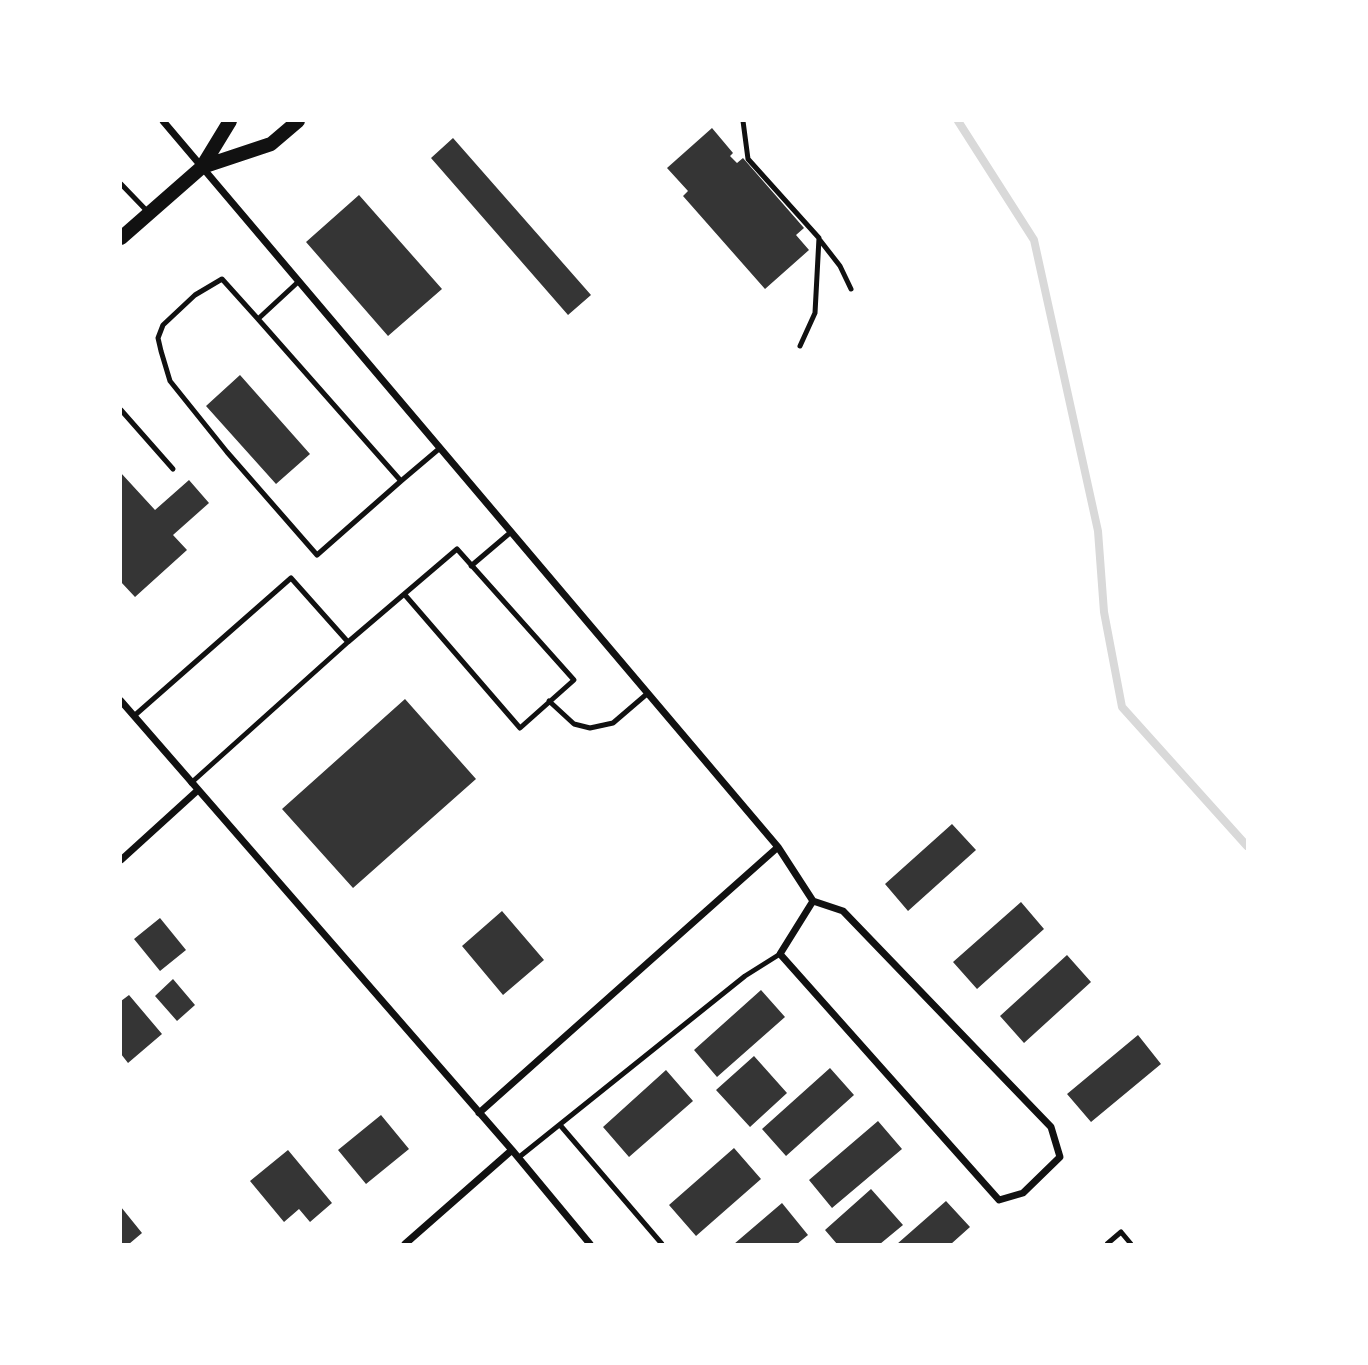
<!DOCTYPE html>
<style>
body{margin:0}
#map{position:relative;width:1368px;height:1365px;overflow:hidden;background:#fff;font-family:"Playfair Display",serif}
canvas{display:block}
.frame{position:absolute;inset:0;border:122px solid #fff;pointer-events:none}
</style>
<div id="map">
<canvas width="1368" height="1365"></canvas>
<div class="frame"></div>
</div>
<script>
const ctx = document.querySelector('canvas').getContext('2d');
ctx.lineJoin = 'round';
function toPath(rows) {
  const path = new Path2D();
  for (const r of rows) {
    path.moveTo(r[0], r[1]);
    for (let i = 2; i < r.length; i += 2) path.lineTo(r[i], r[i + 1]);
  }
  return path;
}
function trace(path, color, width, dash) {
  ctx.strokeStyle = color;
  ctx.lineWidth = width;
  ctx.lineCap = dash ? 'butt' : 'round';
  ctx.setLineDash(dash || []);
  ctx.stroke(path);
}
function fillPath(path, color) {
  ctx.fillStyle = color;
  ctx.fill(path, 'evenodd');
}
const stream = toPath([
 [958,121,1034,240,1098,531,1104,612,1122,707,1247,846]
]);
const building = toPath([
 [712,128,733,153,730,156,737,163,743,158,804,228,796,235,809,250,765,289,683,196,688,191,667,168],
 [453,138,591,295,568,315,431,158],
 [359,195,442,289,388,336,306,242],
 [240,375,310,454,276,484,206,406],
 [121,473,155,510,189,480,209,503,173,535,187,550,135,597,121,582],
 [405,699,476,779,353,888,282,809],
 [952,824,976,850,908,911,885,884],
 [1021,902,1044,929,977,989,953,962],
 [502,911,544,960,503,995,462,946],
 [160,918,186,950,160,971,134,939],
 [1067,955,1091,982,1024,1043,1000,1016],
 [173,979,195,1005,177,1021,155,996],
 [761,990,785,1017,717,1077,694,1050],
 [129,995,162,1034,128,1063,121,1054,121,1001],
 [1138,1035,1161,1064,1091,1122,1067,1094],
 [754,1056,787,1093,750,1127,716,1090],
 [830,1068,854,1095,786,1156,762,1129],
 [666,1070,693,1101,629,1157,603,1127],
 [381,1115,409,1149,366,1184,338,1150],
 [878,1121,902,1149,832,1208,809,1180],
 [734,1148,761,1179,696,1236,669,1205],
 [288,1150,332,1203,310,1222,299,1209,284,1222,250,1181],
 [871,1189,903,1225,880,1244,837,1244,825,1230],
 [946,1201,970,1227,951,1244,897,1244],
 [782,1203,808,1235,797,1244,734,1244],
 [121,1207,142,1233,129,1244,121,1244]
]);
const service = toPath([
 [743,121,748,159,819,238,815,313,800,346],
 [121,184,148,212],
 [819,239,840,266,851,289],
 [298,282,258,319,401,481,440,448],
 [258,319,222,279,195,295,163,325,158,338,161,351,170,381,227,452,317,555,401,481],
 [121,410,173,469],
 [471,566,511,532],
 [549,701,574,724,590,728,613,723,648,693],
 [134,716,291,578,348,642],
 [191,783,348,642,457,549,574,680,520,728,405,595],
 [560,1125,662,1244],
 [518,1158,745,976,780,954],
 [1107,1244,1121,1232,1131,1244]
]);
const minor = toPath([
 [163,121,778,847,813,901,780,954,999,1200,1023,1193,1060,1157,1051,1127,843,911,813,901],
 [121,701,512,1150,590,1244],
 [121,860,198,790],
 [479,1113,778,847],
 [405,1244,512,1150]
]);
const secondary = toPath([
 [202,167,271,144,298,121],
 [121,238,202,167,230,121]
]);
trace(stream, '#d9d9d9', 8);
fillPath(building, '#353535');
trace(service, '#111', 5);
trace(minor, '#111', 7);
trace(secondary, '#111', 14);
</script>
